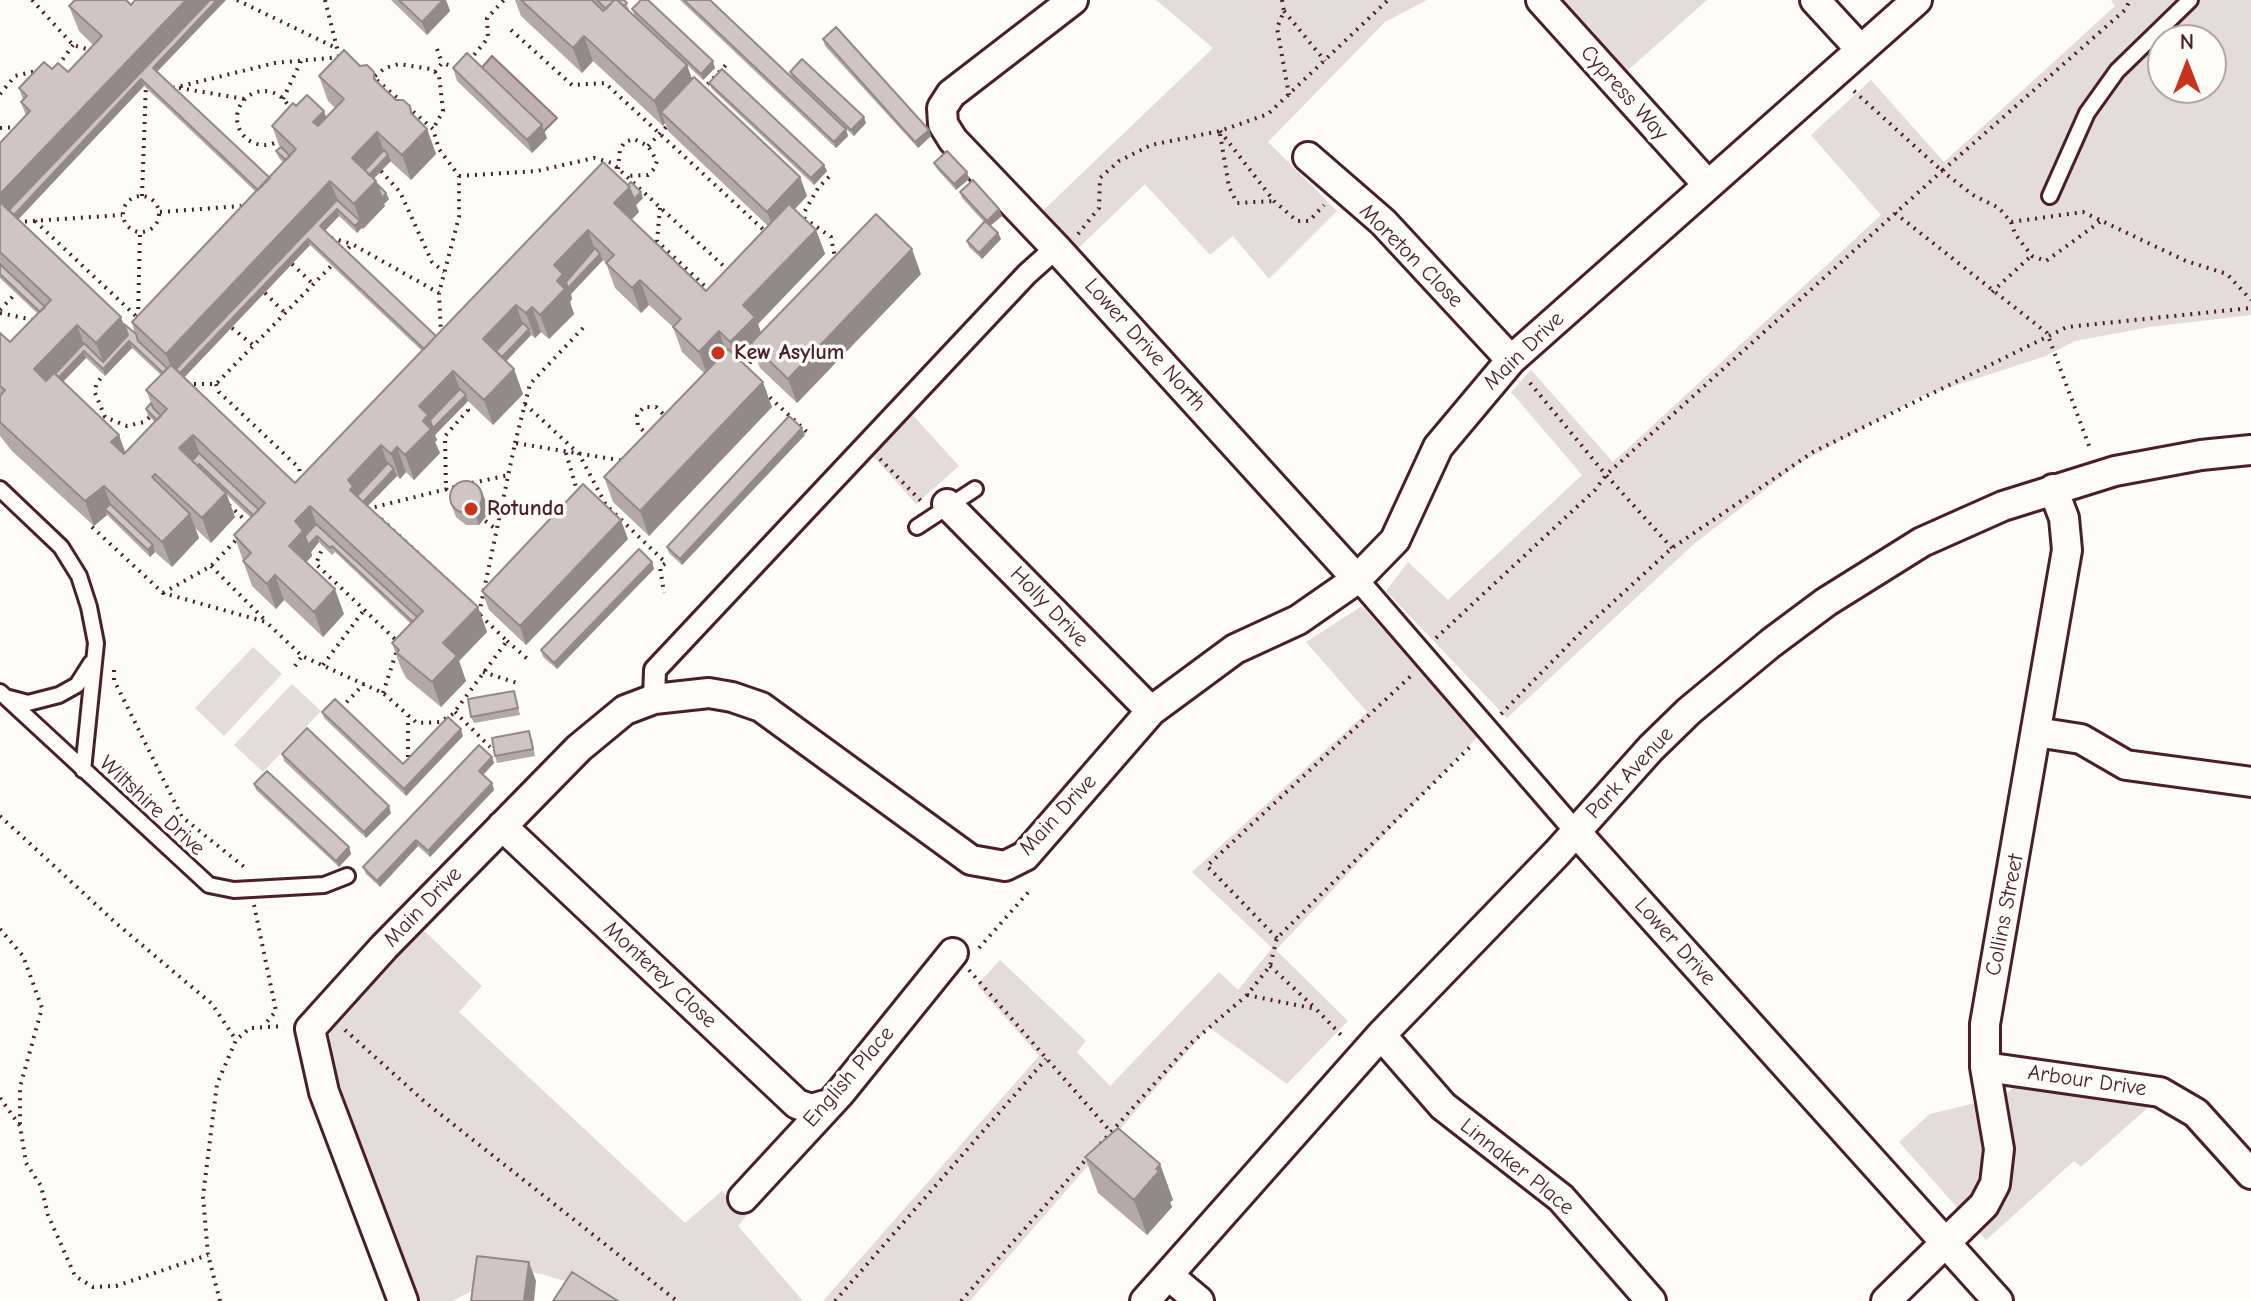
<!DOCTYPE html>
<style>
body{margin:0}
#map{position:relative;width:2251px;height:1301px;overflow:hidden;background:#fdfcf7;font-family:"Comic Neue",sans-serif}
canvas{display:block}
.north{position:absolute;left:2147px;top:24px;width:80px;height:80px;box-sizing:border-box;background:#fdfcf7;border:2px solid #b5a4a5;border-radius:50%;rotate:0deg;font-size:22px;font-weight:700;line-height:32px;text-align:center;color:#4a1f2b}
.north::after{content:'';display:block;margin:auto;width:28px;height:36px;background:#c8321e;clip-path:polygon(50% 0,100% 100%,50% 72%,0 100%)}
</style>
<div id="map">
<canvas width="2251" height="1301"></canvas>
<div class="north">N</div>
</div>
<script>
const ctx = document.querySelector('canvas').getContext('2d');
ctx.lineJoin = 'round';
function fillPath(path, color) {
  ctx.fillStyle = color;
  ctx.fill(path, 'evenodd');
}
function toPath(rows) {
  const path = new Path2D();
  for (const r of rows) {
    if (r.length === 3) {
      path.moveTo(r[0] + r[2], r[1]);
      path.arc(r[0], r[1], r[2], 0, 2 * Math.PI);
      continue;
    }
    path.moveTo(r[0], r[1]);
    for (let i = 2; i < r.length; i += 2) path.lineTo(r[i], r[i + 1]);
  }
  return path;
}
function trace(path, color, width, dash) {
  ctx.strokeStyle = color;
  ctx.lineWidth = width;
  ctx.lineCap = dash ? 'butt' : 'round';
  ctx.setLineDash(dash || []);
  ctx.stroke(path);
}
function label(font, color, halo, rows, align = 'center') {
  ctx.font = font + ' "Comic Neue",sans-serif';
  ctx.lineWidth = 7;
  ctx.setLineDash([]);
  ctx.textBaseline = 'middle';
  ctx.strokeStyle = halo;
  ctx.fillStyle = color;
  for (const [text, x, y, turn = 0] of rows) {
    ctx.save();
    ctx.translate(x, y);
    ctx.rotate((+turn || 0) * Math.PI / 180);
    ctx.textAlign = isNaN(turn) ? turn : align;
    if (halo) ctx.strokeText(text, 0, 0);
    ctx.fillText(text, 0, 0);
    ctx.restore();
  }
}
const green = toPath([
 [1156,0,1427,0,1385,22,1268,142,1337,211,1269,279,1233,236,1210,255,1145,184,1065,261,1029,224,1213,48],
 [1562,0,1707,0,1627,71],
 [2111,0,2251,0,2251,315,2150,327,2075,341,2046,356,1920,397,1800,463,1695,543,1507,718,1386,591,1408,562,1448,600,1582,475,1511,392,1531,370,1613,462,1881,215,1811,135,1871,80,1944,162,2115,6],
 [2163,40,2211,40,2211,88,2163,88],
 [910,412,959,466,916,504,871,454],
 [1362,606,1478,736,1276,950,1348,1021,1287,1084,1209,1027,970,1301,823,1301,1039,1056,977,985,1000,960,1086,1041,1077,1052,1110,1086,1219,972,1238,990,1272,948,1192,872,1367,712,1306,642],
 [253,647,282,674,224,736,195,708],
 [292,684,321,711,263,772,234,745],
 [418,925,482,986,459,1012,685,1223,722,1191,747,1215,738,1226,803,1301,604,1301,578,1285,541,1274,482,1266,478,1288,452,1301,414,1301,338,1079,327,1020],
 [2024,1084,2153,1103,2081,1167,2074,1161,1986,1240,1899,1142,1930,1114,2004,1096,2015,1086]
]);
const water = toPath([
 [492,56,557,118,542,133,478,72,492,56]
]);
const path = toPath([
 [32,0,73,45,93,51],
 [237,0,336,48],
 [325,0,339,56],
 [1282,0,1284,11,1277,28,1289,95],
 [1284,11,1325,61],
 [511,30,572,85,605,83,767,233],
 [437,49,442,63],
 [469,61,488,38,487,18,504,0],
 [58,66,73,45],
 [435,72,442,63,459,68],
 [371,75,433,129,439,149,459,176,459,217,439,293,441,334],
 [375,76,385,68,399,64,431,69,439,75,443,111,433,129],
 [173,88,275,63,340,57],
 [179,88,245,99],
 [702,90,726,65],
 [1854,91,1942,171,2125,10,2130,0],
 [264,118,27],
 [0,94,15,76,40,70],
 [283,99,302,59],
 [0,128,18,127],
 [1220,131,1274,201,1297,221,1309,221,1324,205],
 [1220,134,1229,187,1237,203,1274,201],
 [648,146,668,125],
 [618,169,620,149,625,142,634,139,648,146,657,161,654,169,648,175,627,176],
 [381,171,400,192,432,262,444,272],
 [459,176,537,171,594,158,612,163,729,271],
 [142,196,146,83],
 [141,214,18],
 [660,208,657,241,710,291],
 [160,212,241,206],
 [1895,213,2047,333,2091,451],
 [801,218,818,188,831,175],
 [804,218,831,237,835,258],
 [35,221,138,318],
 [17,222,122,215],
 [2011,222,2015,234,2032,256,2046,261,2101,221],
 [1078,234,1099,208,1100,178,1119,161,1151,145,1220,131,1268,114,1388,0],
 [331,238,352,244],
 [343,254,352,244,439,293],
 [292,264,313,284],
 [1992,292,2031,256],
 [265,293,285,313],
 [0,310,16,293],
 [0,313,34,320],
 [138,317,140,232],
 [232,328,253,345],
 [744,369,757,355],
 [105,372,96,385,95,393,105,417,127,426,144,422,151,416],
 [1530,383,1606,475,1672,548],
 [186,384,216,384,334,263],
 [216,384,219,392,299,468,301,478],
 [764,392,809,434],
 [525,404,579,454,606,505,666,563,660,567,664,593],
 [649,436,638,426,637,415,644,407,656,407,667,418],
 [515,443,530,384,583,328],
 [566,453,578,494],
 [880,459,921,501],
 [472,483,509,475],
 [454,495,446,489,445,436,468,410,462,404],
 [229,505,248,523],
 [367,509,455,487],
 [479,516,497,530],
 [381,519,474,605],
 [92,527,163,593,266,622,302,656,383,693,417,723,440,722,453,714,507,641,478,613],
 [324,544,316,564,398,642],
 [211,566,266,621],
 [163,593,211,566,238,538],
 [479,614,515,443,625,461],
 [1436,638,1595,490,1606,475,1942,171,1973,195,1999,208,2011,222,2083,212,2186,261,2227,274,2251,300],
 [507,641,531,662],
 [323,665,364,610],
 [295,666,302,656],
 [114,670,114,680,182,817,248,870],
 [483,672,517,683],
 [383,693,397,650],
 [341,708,364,684],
 [455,712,490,747],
 [1501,714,1585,628,1672,548,1813,452,2067,327,2251,308],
 [408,765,408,716],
 [0,816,117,924,212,1004,236,1040],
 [254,905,276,1011,265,1024],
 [0,929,23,956,42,1008,20,1087,20,1124],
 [1277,938,1207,866,1412,675],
 [979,948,1032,888],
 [1270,966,1315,1008],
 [969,970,1110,1131],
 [1247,995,1316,1009,1343,1037],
 [345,1030,425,1102,677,1301],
 [0,1098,20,1126,26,1163,41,1186,48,1215,75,1276,93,1287,116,1286,208,1255],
 [1095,1150,1190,1044,1247,995,1270,966,1277,938,1473,744],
 [220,1301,208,1255,203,1196,217,1084,236,1040,250,1028,284,1026],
 [835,1301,1046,1059],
 [961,1301,1089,1156]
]);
const service = toPath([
 [2050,196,2087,113,2117,71,2190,0],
 [0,489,61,547,79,576,89,607,96,643,83,770],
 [917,527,975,489],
 [0,692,209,885,234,890,324,885,347,876],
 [9,698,28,703,59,695,77,685,91,663]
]);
const pedestrian = toPath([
 [1357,579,1576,832],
 [654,699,655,670,1027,274,1056,248]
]);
const minor = toPath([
 [1073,0,951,94,942,108,943,124,953,140,1056,248,1357,579],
 [1541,0,1708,185],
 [1815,0,1861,50],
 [1308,157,1383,222,1511,360],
 [947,504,1151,711],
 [2036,732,2081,739,2126,765,2251,782],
 [502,826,797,1104,811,1109,825,1105],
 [1576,832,1998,1301],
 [1381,1035,1443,1106,1561,1198,1651,1301],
 [1985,1067,2160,1092,2196,1113,2251,1174],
 [743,1198,840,1093,953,953],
 [1168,1275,1199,1301],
 [403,1301,324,1092,310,1029,384,947,579,748,625,710,654,699,709,693,732,697,761,707,971,860,1005,866,1025,856,1151,711,1235,649,1298,620,1357,579,1395,540,1438,447,1511,360,1917,0],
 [1145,1301,1381,1035,1557,853,1651,748,1689,711,1771,643,1826,602,1922,542,2003,506,2115,471,2201,455,2251,450],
 [1886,1301,1984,1205,1995,1184,1999,1149,1985,1067,1985,1024,2067,550,2064,518,2053,489]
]);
const wall = toPath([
 [391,0,446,0,450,11,427,35],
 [515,0,624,0,629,9,628,10,687,65,692,79,800,177,807,196,795,209,816,230,825,254,758,324,761,333,921,274,797,403,760,368,754,352,743,363,772,407,649,536,613,502,604,477,704,373,682,352,673,327,649,305,641,313,615,288,606,263,603,260,571,294,572,299,570,302,574,314,549,339,541,332,535,338,531,335,506,361,523,394,493,425,468,401,435,435,437,440,435,442,440,453,414,480,406,472,400,479,397,476,367,506,478,607,487,632,459,661,466,681,441,707,406,678,401,668,392,643,411,624,335,552,332,555,319,542,311,552,312,556,306,562,344,614,323,637,284,600,276,609,252,586,234,535,251,518,227,495,235,517,211,543,195,528,199,538,172,567,155,552,150,557,107,515,94,526,12,451,0,436,0,333,10,342,38,314,0,278,0,143,26,116,21,102,23,100,19,88,52,69,68,72,93,45,79,31,69,6,158,72,270,178,284,163,279,158,276,151,280,148,272,126,296,106,326,118,335,108,328,101,319,76,360,66,374,72,377,82,427,129,436,154,411,180,390,161,374,179,389,199,384,204,385,206,363,229,362,228,357,233,339,216,325,230,436,336,628,185,643,198,636,205,639,212,631,220,706,291,768,226,668,131,665,123,663,126,593,61,582,73,521,16],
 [144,86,256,192,132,322,135,335,18,219],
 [310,245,422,351,295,483,184,377],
 [132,348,161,375,146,390,151,403,146,409,148,416,155,422,125,453,119,435,63,382,86,358,105,376],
 [680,0,710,0,792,78,790,72,866,123,854,136,846,129,848,136,836,148],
 [632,9,715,68,703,80,635,16],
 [823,39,929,130,931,136,918,148,825,46],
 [453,68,547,138,532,153,457,81],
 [709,83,824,165,827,171,814,185,712,89],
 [934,163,967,172,969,179,956,190,937,169],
 [960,192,999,209,1002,216,990,226,998,233,1001,239,982,259,969,247,967,241,984,222,962,198],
 [805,435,682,565,669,553,667,547],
 [486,502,487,515,479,525,466,525,456,517,451,504],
 [628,539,526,645,489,610,482,591],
 [652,562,654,569,557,669,543,657,541,650],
 [514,691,520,715,474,723,471,717],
 [322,712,403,764,463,736,406,796,324,718],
 [532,738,535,756,497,763,495,756],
 [282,754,391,813,366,838,284,761],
 [492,757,494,763,483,775,492,783,494,790,430,857,418,846,380,887,366,874,363,867],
 [254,784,349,847,351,854,339,867,256,790],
 [1085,1157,1160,1164,1173,1200,1170,1202,1172,1207,1147,1235,1098,1193]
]);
const shadedWall = toPath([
 [186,0,226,0,155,74,142,80,144,86,15,223,7,220,0,209,0,194],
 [443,0,446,0,450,11,427,35,422,22],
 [584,36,593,61,582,73,573,48],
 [713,61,715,68,703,80,701,74],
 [687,65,696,90,661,112,665,123,663,126,654,101],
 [410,106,419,131,427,129,436,154,411,180,402,155,411,113],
 [324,111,333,136,327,151,313,122],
 [864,117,866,123,854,136,851,130],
 [542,125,547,138,532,153,527,140],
 [846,129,848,136,836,148,834,142],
 [929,130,931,136,918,148,915,142],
 [377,132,386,157,388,155,391,161,370,182,352,158],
 [824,165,827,171,814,185,811,178],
 [967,172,969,179,956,190,954,184],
 [800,177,807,196,774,231,767,212],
 [330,181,340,206,337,209,339,216,323,233,308,239,310,245,180,382,175,379,166,354],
 [376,181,382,198,386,193,389,199,384,204,385,206,363,229,354,204],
 [630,187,641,192,643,198,636,205,639,212,625,226,614,203],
 [999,209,1002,216,989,227,987,221],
 [360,221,362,227,357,233,355,226],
 [588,230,597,255,600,254,603,260,571,294,572,299,570,302,574,314,549,339,540,315,557,281,554,265],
 [816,230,825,254,758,324,764,341,751,343,754,352,739,367,730,342,743,305],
 [998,233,1001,239,982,259,979,253],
 [912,249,921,274,797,403,788,379],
 [640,280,649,305,641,313,632,288],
 [516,305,525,330,494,362,483,339],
 [532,307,541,332,535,338,526,313],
 [121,317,132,348,105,376,103,369,105,367,96,343],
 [77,325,86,350,84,352,86,358,51,394,34,369],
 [529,329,531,335,498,370,495,364],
 [719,331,728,356,708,377,699,352],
 [514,369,523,394,493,425,484,400],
 [453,371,462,395,466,395,468,401,435,435,437,440,435,442,440,453,414,480,405,455,419,406],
 [763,382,772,407,649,536,640,511],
 [802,428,805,435,682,565,680,559],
 [119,435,128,460,111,442],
 [193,435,202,460,193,469,179,448],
 [381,445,390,470,359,502,350,490,348,480],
 [397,447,406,472,400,479,391,454],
 [394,469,397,476,363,511,360,504],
 [104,486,113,511,105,509,107,515,94,526,85,501],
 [481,489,486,502,487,515,479,525,474,512],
 [226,493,235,517,211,543,202,518],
 [310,506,319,531,317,536,319,542,311,552,312,556,298,571,289,546,295,521],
 [190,514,199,538,172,567,162,542],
 [621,520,628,539,526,645,520,626],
 [153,545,155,552,150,557,148,550],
 [652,562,654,569,557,669,554,663],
 [275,575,284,600,276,609,267,584],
 [335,589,344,614,323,637,314,612],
 [478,607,487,632,459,661,466,681,441,707,432,682,443,643],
 [461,729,463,736,406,796,404,789],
 [492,757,494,763,481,777,479,771],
 [492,783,494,790,430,857,428,851],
 [389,806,391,813,366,838,364,832],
 [416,840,418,846,380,887,377,881],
 [349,847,351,854,339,867,336,861],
 [1160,1164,1173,1200,1170,1202,1172,1207,1147,1235,1134,1200],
 [529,1262,536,1281,534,1301,524,1301]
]);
const building = toPath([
 [75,0,126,0,131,5,135,0,186,0,0,194,0,143,30,111,21,102,27,96,19,88,44,62,52,69,58,63,68,72,102,36,69,6,75,0],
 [210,0,217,0,153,68,270,178,258,190,141,79,14,215,9,210,210,0],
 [399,0,443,0,422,22,399,0],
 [521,0,592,0,603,11,614,0,617,0,687,65,654,101,584,36,573,48,521,0],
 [597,0,614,0,606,9,597,0],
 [617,0,624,0,627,3,624,6,617,0],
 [641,0,648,0,713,61,701,74,632,9,641,0],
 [684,0,710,0,846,129,834,142,684,0],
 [836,27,929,130,915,142,823,39,836,27],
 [344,50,360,66,367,65,374,72,374,79,396,100,403,100,410,106,411,113,427,129,402,155,377,132,352,158,376,181,354,204,330,181,166,354,132,322,296,149,272,126,293,103,296,106,307,95,324,111,313,122,318,126,344,99,319,76,344,50],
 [467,53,542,125,527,140,453,68,467,53],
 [802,59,864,117,851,130,790,72,802,59],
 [722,69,824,165,811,178,709,83,722,69],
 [694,77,800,177,767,212,661,112,694,77],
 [281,147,290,156,286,160,276,151,281,147],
 [384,150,388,155,369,175,365,170,384,150],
 [947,151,967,172,954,184,934,163,947,151],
 [603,162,630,187,614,203,706,291,789,204,816,230,743,305,755,317,730,342,719,331,699,352,673,327,681,319,640,280,632,288,606,263,614,255,588,230,554,265,563,274,557,281,565,289,540,315,532,307,526,313,516,305,483,339,514,369,484,400,453,371,419,406,428,415,423,421,431,429,405,455,397,447,391,454,381,445,348,480,353,486,350,490,478,607,443,643,457,656,432,682,397,653,399,650,392,643,423,611,310,506,295,521,303,531,289,546,335,589,314,612,275,575,267,584,243,561,251,553,234,535,265,503,193,435,179,448,226,493,202,518,155,474,152,477,190,514,162,542,104,486,85,501,0,422,0,396,5,390,0,386,0,333,10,342,51,300,0,252,0,202,121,317,96,343,77,325,34,369,46,381,54,373,119,435,111,442,124,454,167,409,146,390,171,365,295,483,603,162],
 [973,180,999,209,987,221,960,192,973,180],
 [631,182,641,192,634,199,628,185,631,182],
 [377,184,386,193,382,198,377,184],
 [337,200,360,221,355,226,337,209,320,226,436,336,424,349,308,239,180,373,176,369,337,200],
 [876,214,912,249,788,379,751,343,876,214],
 [985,221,998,233,979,253,967,241,985,221],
 [595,248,600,254,568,288,566,282,595,248],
 [0,264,45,307,40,312,0,274,0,264],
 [523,323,529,329,502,357,496,351,523,323],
 [124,324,136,334,138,341,167,368,163,373,129,341,103,369,84,351,59,377,55,374,84,343,103,362,128,335,124,324],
 [728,349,763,382,640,511,604,477,728,349],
 [460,389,466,395,433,428,430,420,460,389],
 [151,403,153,408,161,416,157,420,146,409,151,403],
 [789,416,802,428,680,559,667,547,789,416],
 [199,453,259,510,253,515,199,464,198,466,192,461,199,453],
 [388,463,394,469,363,502,357,496,388,463],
 [466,497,16],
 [583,484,621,520,520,626,482,591,583,484],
 [110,504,153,545,148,550,105,509,110,504],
 [316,524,417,617,413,622,332,546,330,548,317,536,308,545,305,536,316,524],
 [639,549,652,562,554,663,541,650,639,549],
 [514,691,518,708,471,717,468,699,514,691],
 [335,699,403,764,448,717,461,729,404,789,322,712,335,699],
 [307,728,389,806,364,832,282,754,307,728],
 [529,731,533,749,495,756,492,738,529,731],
 [479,745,492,757,479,771,492,783,428,851,416,840,377,881,363,867,479,745],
 [267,771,349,847,336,861,254,784,267,771],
 [1118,1128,1160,1164,1156,1169,1159,1171,1134,1200,1085,1157,1118,1128],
 [477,1256,529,1262,524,1301,471,1301,477,1256],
 [572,1272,618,1301,553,1301,572,1272]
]);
const markers = [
 [718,353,8,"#c8321e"],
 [471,509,8,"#c8321e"]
];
const streetNames = [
 ["Cypress Way",1624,93,48],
 ["Moreton Close",1411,256,45],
 ["Lower Drive North",1145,345,48],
 ["Main Drive",1524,351,-44],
 ["Holly Drive",1049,607,46],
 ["Park Avenue",1630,773,-47],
 ["Wiltshire Drive",152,806,43],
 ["Main Drive",1058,815,-47],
 ["Main Drive",423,907,-46],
 ["Collins Street",2005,915,-79],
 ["Lower Drive",1675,942,48],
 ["Monterey Close",660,975,43],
 ["English Place",849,1077,-49],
 ["Arbour Drive",2087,1081,8],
 ["Linnaker Place",1517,1167,39]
];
const poiNames = [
 ["Kew Asylum",734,353],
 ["Rotunda",487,509]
];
fillPath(green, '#e3dcda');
fillPath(water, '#c0b1b1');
trace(water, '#91777b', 2);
trace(service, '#4a1f2b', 20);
trace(pedestrian, '#4a1f2b', 26);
trace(minor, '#4a1f2b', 34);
trace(path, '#4a1f2b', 4, [2, 6]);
trace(service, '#fdfcf7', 14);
trace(pedestrian, '#fdfcf7', 20);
trace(minor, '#fdfcf7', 28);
fillPath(wall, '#b3a9a9');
fillPath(shadedWall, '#928a89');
fillPath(building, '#d0c5c4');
trace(building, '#928a89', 2);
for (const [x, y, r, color] of markers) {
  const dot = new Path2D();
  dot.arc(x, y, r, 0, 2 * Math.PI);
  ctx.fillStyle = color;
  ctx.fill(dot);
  trace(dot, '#fdfcf7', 3);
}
label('22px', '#4a1f2b', '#fdfcf7', streetNames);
label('bold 22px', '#4a1f2b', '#fdfcf7', poiNames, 'left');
</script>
